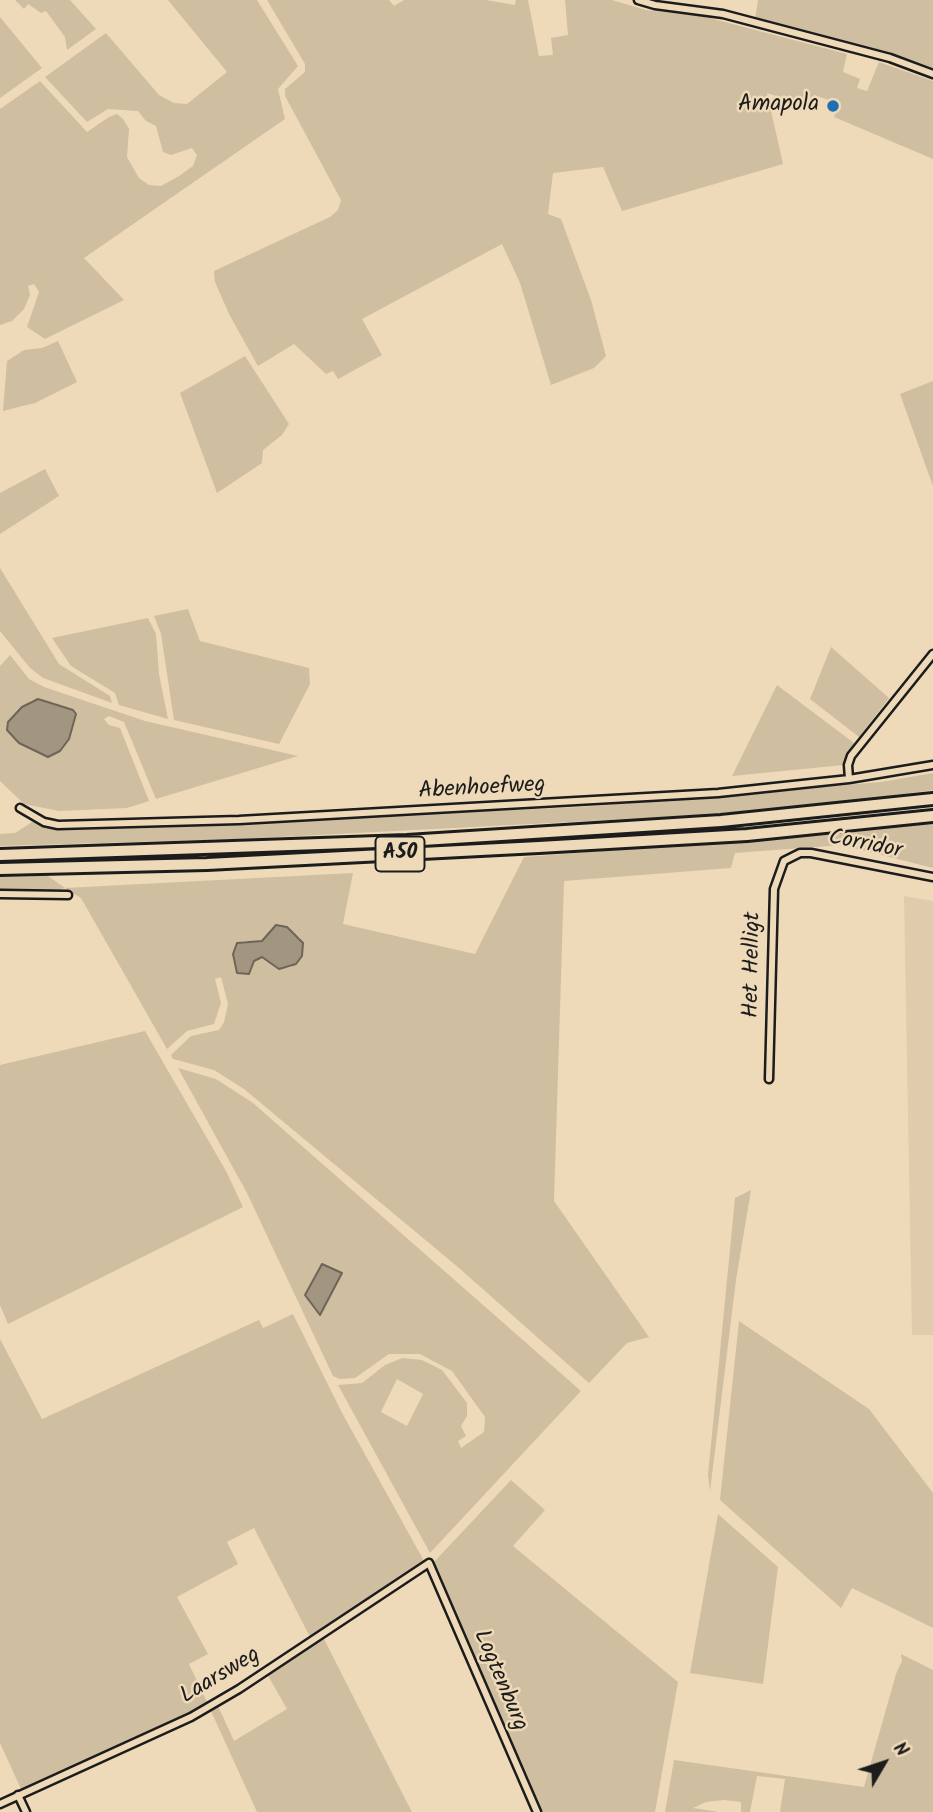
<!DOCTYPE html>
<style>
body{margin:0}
#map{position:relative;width:933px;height:1812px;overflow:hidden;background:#eedab8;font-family:Kalam,sans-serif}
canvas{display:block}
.north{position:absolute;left:849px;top:1728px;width:70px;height:70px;-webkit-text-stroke:5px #eedab8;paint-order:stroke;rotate:51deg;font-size:19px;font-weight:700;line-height:28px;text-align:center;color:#1c1c1c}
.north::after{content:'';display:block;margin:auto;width:24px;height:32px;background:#1c1c1c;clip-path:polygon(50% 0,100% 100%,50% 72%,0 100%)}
</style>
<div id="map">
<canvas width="933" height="1812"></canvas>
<div class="north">N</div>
</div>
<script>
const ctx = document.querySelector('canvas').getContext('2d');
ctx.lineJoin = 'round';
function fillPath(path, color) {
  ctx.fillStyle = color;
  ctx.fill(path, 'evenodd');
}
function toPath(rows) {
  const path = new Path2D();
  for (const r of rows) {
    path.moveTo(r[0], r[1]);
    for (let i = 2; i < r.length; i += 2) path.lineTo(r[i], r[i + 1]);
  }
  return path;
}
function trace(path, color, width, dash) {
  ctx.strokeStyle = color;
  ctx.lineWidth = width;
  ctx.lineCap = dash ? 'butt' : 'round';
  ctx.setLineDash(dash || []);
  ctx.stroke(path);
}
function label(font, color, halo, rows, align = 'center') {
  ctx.font = font + ' Kalam,sans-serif';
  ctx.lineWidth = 5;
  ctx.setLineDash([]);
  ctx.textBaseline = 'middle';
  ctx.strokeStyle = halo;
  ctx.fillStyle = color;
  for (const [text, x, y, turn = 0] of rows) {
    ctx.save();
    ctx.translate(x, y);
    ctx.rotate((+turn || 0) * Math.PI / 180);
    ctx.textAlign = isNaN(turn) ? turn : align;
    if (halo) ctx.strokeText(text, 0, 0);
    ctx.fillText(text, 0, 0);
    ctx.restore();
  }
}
const built = toPath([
 [904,896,933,901,933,1335,912,1335]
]);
const green = toPath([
 [15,0,70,0,96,29,67,50,65,37,46,11,41,13,28,4,24,9],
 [168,0,257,0,298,66,278,89,285,119,84,258,124,300,45,339,27,327,39,292,34,284,28,286,30,295,24,309,12,321,0,325,0,109,40,81,87,132,109,117,117,114,123,119,129,129,127,157,139,178,149,185,161,186,179,176,193,166,197,155,192,148,171,155,163,152,156,126,146,121,138,111,108,109,87,122,45,77,106,33,159,95,174,103,187,104,227,72],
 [267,0,389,0,394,6,404,0,486,0,515,5,516,0,528,0,539,56,553,55,551,38,568,35,565,0,612,0,646,10,702,16,847,54,843,72,860,79,857,88,867,91,879,62,933,81,933,159,834,117,840,104,814,95,809,107,767,93,783,164,622,211,603,167,553,173,548,214,561,219,591,300,606,356,594,368,551,385,520,283,502,244,362,319,382,355,338,379,333,371,326,374,294,344,258,366,230,316,215,282,214,271,330,217,338,210,341,200,285,96,285,89,305,72,305,64],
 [758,0,933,0,933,70,893,55,755,19],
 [0,17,42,68,0,98],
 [58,341,77,382,35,403,3,411,7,361,24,350,42,348],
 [245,356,289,424,282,435,263,450,262,463,217,493,180,393],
 [933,381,933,486,900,394],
 [45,469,59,496,0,534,0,493],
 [0,568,59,664,110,696,112,703,43,678,30,668,0,631],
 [188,609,200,641,309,668,310,684,279,744,174,720,161,634,154,616],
 [148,618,156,634,159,674,168,719,119,705,115,693,71,666,52,638],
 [831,647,889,698,859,737,810,699],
 [10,655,29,679,44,687,145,721,298,756,156,799,124,722,109,716,104,719,109,725,120,728,149,801,127,808,59,811,24,804,0,781,0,666],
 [32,700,45,701,42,755,19,743,7,730,8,722],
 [777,685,854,743,844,765,732,776],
 [933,773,933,790,836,803,687,816,240,839,0,846,0,834,15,833,32,822,55,829,75,829,582,807,881,782],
 [933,821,933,868,842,845,735,853,731,868,564,881,554,1201,649,1337,627,1343,589,1383,459,1268,244,1089,214,1070,173,1059,171,1055,191,1036,219,1030,224,1022,228,1004,221,977,215,979,221,1003,214,1024,187,1031,167,1049,81,898,65,888,52,892,0,891,0,877,48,876,65,888,353,873,343,924,475,954,524,857,854,832],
 [292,933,301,939,292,967,279,969,262,957,254,961,249,974,242,941,262,941,272,934],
 [145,1031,226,1171,243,1207,8,1324,0,1305,0,1065],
 [178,1068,216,1079,253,1103,581,1391,430,1553,338,1385,362,1383,385,1365,402,1358,422,1360,442,1370,467,1403,467,1416,461,1426,466,1436,458,1441,461,1448,484,1432,485,1417,452,1371,420,1354,389,1354,355,1378,340,1379,333,1376,247,1193],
 [397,1379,423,1394,407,1426,381,1412],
 [751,1190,736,1280,710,1491,708,1475,735,1198],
 [293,1314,341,1411,424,1561,310,1637,254,1528,227,1542,238,1564,177,1597,208,1654,189,1664,208,1704,21,1789,0,1743,0,1339,42,1419,259,1320,263,1328],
 [739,1321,869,1409,933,1493,933,1628,852,1588,841,1608,720,1500],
 [511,1480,545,1510,513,1546,678,1682,655,1812,543,1812,434,1562],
 [718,1514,778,1567,763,1684,690,1673],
 [323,1637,396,1781,412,1812,257,1812,211,1711,218,1706,234,1741,287,1709,267,1674],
 [901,1654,933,1670,933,1812,780,1812,785,1779,757,1776,750,1812,741,1812,741,1802,724,1800,706,1802,693,1808,719,1812,665,1812,674,1760,864,1787,896,1674,902,1661]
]);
const water = toPath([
 [38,699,73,710,76,714,69,739,60,751,48,757,19,743,7,730,8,722,22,707,38,699],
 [276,925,287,927,303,943,302,956,296,964,279,969,262,957,254,961,249,974,237,973,233,954,237,943,262,941,276,925],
 [322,1264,342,1273,320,1315,305,1295,322,1264]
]);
const street = toPath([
 [638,0,655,5,723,14,890,58,933,74],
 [849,779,848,765,851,756,933,654],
 [20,808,44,822,58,825,239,820,718,793,849,779,933,765],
 [0,894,68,895],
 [769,1079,774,889,784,861,800,853,811,853,933,877],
 [18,1795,26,1812],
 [0,1804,191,1717,239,1689,429,1563,537,1812]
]);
const highway = toPath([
 [0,855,407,841,721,821,933,799],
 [0,869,207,864,539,847,747,835,933,816]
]);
const markers = [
 [833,106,7,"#1f6fb2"]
];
const shields = [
 [400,854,49]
];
const shieldNames = [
 ["A50",400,854]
];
const poiNames = [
 ["Amapola",819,106]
];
const streetNames = [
 ["Abenhoefweg",482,790,-3],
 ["Corridor",865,846,11],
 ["Het Helligt",754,965,-89],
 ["Laarsweg",221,1677,-31],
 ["Logtenburg",499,1681,67]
];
fillPath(built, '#deccad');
fillPath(green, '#d0bea1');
fillPath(water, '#a39680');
trace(water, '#6d6558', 2);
trace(street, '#1c1c1c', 11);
trace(highway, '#1c1c1c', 16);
trace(street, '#eedab8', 6);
trace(highway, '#eedab8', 10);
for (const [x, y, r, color] of markers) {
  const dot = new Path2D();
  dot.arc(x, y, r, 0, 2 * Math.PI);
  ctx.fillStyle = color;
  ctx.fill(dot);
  trace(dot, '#eedab8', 2.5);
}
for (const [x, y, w] of shields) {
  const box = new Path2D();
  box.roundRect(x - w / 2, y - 17.5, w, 35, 5);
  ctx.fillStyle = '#eedab8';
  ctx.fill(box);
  trace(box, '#1c1c1c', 2);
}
label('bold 21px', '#1c1c1c', null, shieldNames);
label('23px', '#1c1c1c', '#eedab8', poiNames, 'right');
label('23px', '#1c1c1c', '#eedab8', streetNames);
</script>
